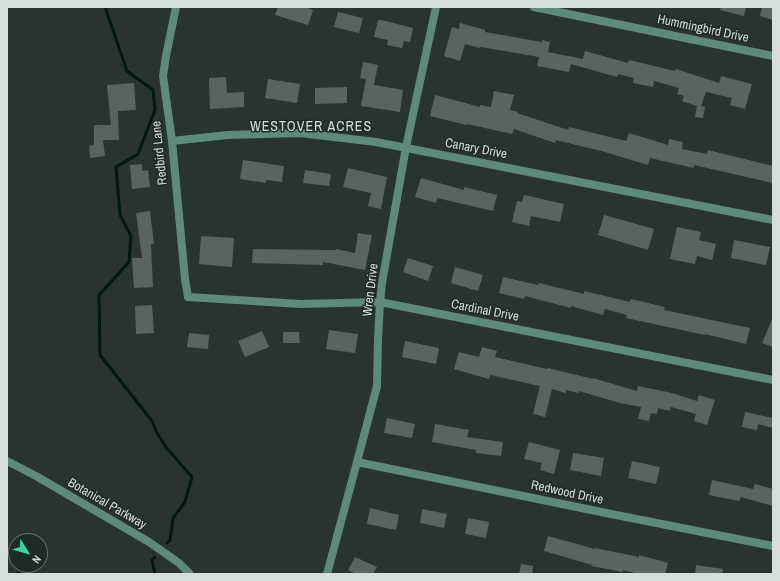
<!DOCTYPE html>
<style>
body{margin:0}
#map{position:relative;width:780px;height:581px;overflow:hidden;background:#28342f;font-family:"Archivo Narrow",sans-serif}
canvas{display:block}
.frame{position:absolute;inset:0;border:8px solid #d6deda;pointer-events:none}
.north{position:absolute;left:8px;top:533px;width:40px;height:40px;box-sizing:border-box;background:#1e2a25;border:1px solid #68726d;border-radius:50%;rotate:127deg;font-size:11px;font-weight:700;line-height:16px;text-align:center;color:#d6deda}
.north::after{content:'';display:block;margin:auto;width:14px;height:18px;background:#3ad4a5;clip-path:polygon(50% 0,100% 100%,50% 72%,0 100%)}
</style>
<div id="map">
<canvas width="780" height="581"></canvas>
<div class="frame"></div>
<div class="north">N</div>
</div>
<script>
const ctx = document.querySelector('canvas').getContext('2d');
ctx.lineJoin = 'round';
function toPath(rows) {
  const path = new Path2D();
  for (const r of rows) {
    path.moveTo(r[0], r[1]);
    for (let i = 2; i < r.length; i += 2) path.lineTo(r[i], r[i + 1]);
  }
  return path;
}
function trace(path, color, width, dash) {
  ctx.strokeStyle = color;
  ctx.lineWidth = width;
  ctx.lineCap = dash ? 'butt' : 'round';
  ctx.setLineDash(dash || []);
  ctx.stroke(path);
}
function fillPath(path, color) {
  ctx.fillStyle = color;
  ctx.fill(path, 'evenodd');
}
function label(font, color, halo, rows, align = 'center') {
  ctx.font = font + ' "Archivo Narrow",sans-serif';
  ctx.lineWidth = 3;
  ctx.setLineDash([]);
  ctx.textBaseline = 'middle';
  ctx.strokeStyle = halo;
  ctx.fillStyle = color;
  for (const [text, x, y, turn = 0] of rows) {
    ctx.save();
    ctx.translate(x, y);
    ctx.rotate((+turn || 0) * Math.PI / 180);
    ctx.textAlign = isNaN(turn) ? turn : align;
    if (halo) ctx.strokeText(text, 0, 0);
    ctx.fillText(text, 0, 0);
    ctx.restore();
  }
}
const stream = toPath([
 [105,7,127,71,153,90,155,110,138,154,116,167,120,215,131,236,129,262,99,295,100,355,152,421,156,431,165,446,192,477,185,502,173,518,170,540,167,543],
 [155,557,152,560,155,574],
 [17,574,18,573,20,574]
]);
const building = toPath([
 [278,7,304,7,313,10,308,25,275,15],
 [721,7,746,7,744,16,720,10],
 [762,7,773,7,773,20,760,16],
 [338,12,363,18,359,33,334,27],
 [378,20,381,20,413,28,410,42,404,41,402,48,387,45,388,40,374,37],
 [460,23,485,30,485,32,542,42,542,40,550,42,548,52,583,59,585,51,628,63,629,60,675,71,676,69,719,83,721,76,752,84,745,109,730,105,732,98,706,92,701,106,705,107,703,118,695,117,697,106,682,101,684,96,677,94,679,88,654,81,653,87,633,83,634,78,618,74,617,77,571,64,569,72,537,66,539,57,481,47,480,48,465,44,460,61,444,56,452,27,459,29],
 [363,62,378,65,374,85,403,90,400,112,361,106,366,79,360,78],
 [226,77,227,93,244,92,244,107,210,109,209,78],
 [268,79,300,84,297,103,265,98],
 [134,83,136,110,118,111,119,140,103,140,105,156,90,158,89,146,94,145,94,125,111,125,107,85],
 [347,87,347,103,315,104,315,88],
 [494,91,514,95,510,110,518,112,517,113,568,130,569,127,626,141,629,133,668,145,669,139,683,142,682,149,707,154,708,150,773,166,773,183,694,165,694,168,650,158,648,165,605,152,556,140,555,143,514,129,512,134,467,124,467,125,430,116,435,95,480,107,480,105,491,107],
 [243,160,284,166,282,182,266,180,266,183,240,179],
 [142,164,142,171,148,170,150,187,132,189,130,165],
 [348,168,387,177,381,209,368,206,371,193,343,187],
 [305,170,331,174,329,186,303,183],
 [421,178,464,190,464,187,497,195,493,211,437,198,436,203,415,197],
 [524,195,564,204,560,222,531,216,529,226,512,222,517,201,522,202],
 [150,211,154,244,151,244,153,287,134,288,132,258,142,258,136,213],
 [604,215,654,229,648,250,598,235],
 [677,227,701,232,699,240,716,244,712,260,697,256,695,264,670,259],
 [358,233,372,235,365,270,323,262,323,265,252,263,253,249,335,250,336,249,355,253],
 [201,236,234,238,232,267,199,264],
 [734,240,770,247,766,265,731,258],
 [408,258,433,266,428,281,403,272],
 [455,267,483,275,478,291,451,283],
 [503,277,538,285,539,283,584,294,584,291,630,302,631,299,665,307,664,310,750,328,746,344,705,334,705,335,626,318,627,315,605,309,603,315,571,306,571,308,525,296,524,299,499,293],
 [152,305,154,333,136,334,135,306],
 [773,317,773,347,762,343],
 [329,330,358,334,355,353,326,349],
 [262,331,269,347,245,357,238,341],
 [283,332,299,332,300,343,283,343],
 [189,333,209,335,208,349,187,347],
 [405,341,439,348,436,364,402,357],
 [482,347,497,351,495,357,547,369,548,368,593,379,593,378,637,391,638,386,672,393,697,401,699,395,715,400,707,425,694,421,696,414,671,407,670,411,658,408,657,414,651,413,649,421,638,419,641,407,620,403,579,391,579,393,566,390,566,393,552,389,545,417,533,414,540,386,490,375,489,379,454,369,459,352,479,357],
 [745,412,773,418,773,428,758,424,757,430,742,427],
 [387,418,415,424,412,438,384,433],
 [435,424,469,430,467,437,503,442,501,456,476,453,476,450,432,442],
 [529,442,560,450,554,474,540,470,542,463,524,459],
 [573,453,604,458,601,476,570,470],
 [632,461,660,467,656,484,628,478],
 [712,480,753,489,755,484,773,489,773,506,741,497,739,501,709,495],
 [370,508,399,515,396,530,367,524],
 [422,509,447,514,444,528,420,523],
 [468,518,489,522,486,538,465,534],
 [548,536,595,549,595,548,639,557,639,555,668,563,665,574,639,574,623,570,623,572,591,566,592,565,544,551],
 [355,557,377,567,373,574,356,574,348,570],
 [521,564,533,566,532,574,519,574],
 [696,565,723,569,722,574,695,574]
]);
const minor = toPath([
 [176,7,166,56,163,76,172,141,185,279,188,297,301,304,380,302,773,380],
 [534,7,773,56],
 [172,141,228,135,300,133,376,142,773,220],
 [357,462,611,514,773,546],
 [327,574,357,462,377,386,378,339,380,302,382,283,406,147,436,7]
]);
const tertiary = toPath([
 [7,461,36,476,149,542,179,563,190,574]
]);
const streetNames = [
 ["Hummingbird Drive",703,29,12],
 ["Canary Drive",476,149,11],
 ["Redbird Lane",160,153,-96],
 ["Wren Drive",371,290,-83],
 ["Cardinal Drive",485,311,11],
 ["Redwood Drive",567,493,12],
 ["Botanical Parkway",107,504,30]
];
const neighbourhoodNames = [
 ["WESTOVER ACRES",311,127]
];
trace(stream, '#001a11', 3);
fillPath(building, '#58655f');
trace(minor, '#5e8b79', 8);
trace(tertiary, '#5e8b79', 8);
label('13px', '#d6deda', '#1e2a25', streetNames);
ctx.letterSpacing = '1px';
label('14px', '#d1e1da', '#1e2a25', neighbourhoodNames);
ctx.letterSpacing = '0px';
</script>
